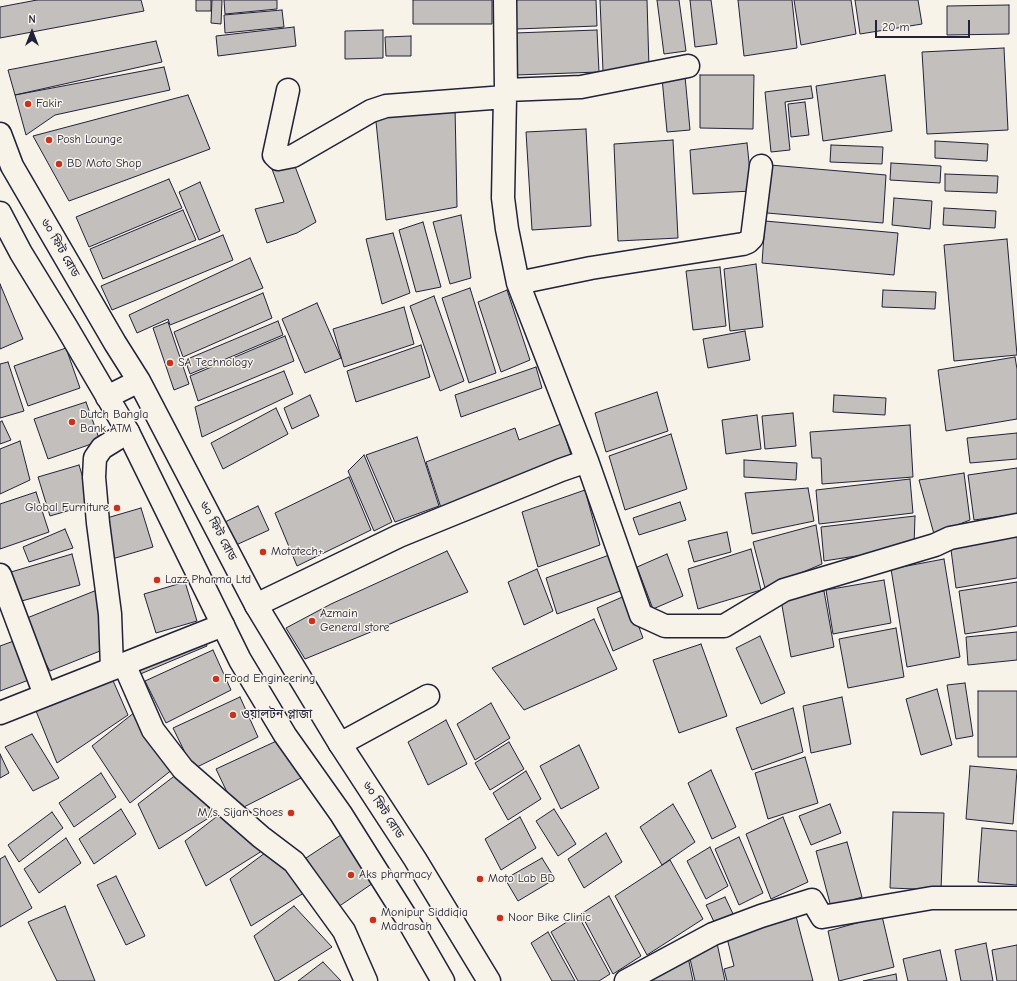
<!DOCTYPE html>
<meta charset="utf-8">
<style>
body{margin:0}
#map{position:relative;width:1017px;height:981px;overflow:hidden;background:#f7f3e8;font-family:"Comic Neue",sans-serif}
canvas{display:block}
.north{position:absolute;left:12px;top:12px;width:40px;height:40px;-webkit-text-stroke:3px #f7f3e8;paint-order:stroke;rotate:0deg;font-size:11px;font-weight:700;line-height:16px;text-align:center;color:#22223b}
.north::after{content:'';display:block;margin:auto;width:14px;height:18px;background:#22223b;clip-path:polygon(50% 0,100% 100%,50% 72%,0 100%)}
.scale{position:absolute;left:875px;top:20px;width:95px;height:18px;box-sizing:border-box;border:2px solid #22223b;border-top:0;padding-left:5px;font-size:12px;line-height:14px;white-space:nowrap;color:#22223b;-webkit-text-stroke:3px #f7f3e8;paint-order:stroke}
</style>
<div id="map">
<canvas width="1017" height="981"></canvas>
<div class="north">N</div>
<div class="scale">20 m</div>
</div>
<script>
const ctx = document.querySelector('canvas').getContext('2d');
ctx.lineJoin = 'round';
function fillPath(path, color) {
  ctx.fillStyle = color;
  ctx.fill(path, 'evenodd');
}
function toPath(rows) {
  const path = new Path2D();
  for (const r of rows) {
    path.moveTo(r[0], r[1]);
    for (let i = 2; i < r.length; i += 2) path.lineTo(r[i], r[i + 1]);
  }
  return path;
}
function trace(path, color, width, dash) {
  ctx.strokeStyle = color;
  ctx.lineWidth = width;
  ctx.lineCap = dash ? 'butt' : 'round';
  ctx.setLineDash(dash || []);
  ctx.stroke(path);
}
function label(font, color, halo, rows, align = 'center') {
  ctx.font = font + ' "Comic Neue","Noto Sans Bengali",sans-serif';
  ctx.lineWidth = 3;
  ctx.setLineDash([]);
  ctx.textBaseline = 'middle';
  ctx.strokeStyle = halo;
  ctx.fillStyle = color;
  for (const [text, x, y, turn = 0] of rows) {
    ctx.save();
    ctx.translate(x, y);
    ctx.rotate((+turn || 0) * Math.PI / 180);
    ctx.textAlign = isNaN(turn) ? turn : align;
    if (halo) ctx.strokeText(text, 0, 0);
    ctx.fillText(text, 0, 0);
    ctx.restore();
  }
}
const building = toPath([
 [37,0,141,0,144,11,0,38,0,7,37,0],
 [196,0,211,0,211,11,196,11,196,0],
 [212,0,222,0,221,24,211,23,212,0],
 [224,0,277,0,277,9,225,14,224,0],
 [413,0,492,0,492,24,413,24,413,0],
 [515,0,596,0,597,26,516,29,515,0],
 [600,0,647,0,649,68,603,71,600,0],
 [657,0,679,0,686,51,664,54,657,0],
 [690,0,711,0,717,44,695,47,690,0],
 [738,0,792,0,797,48,744,56,738,0],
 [794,0,851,0,856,34,801,45,794,0],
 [855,0,918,0,922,24,860,34,855,0],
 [1009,5,1009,34,947,35,947,6,1009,5],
 [282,10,284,27,225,33,224,15,282,10],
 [294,27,296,46,218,56,216,36,294,27],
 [383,30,383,58,345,59,345,31,383,30],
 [597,30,599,72,516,75,515,33,597,30],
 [411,36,411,56,386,56,385,37,411,36],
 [156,41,162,62,15,95,8,70,156,41],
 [1004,48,1008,130,927,134,922,52,1004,48],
 [164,67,170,90,55,115,26,135,15,95,164,67],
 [700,75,754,75,753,129,700,128,700,75],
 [885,75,892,131,823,141,816,86,885,75],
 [685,76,690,130,667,132,662,78,685,76],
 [811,86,813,98,785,102,790,150,771,152,765,92,811,86],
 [188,95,210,149,69,201,33,136,188,95],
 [805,102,809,135,791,137,788,104,805,102],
 [455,106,457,207,386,220,375,112,455,106],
 [586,129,591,226,532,230,526,132,586,129],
 [673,140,678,238,618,241,614,144,673,140],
 [935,141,988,144,987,161,935,158,935,141],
 [747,143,752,191,693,194,690,150,747,143],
 [831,145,883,147,882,164,830,162,831,145],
 [293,161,316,222,297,233,267,243,255,209,284,202,272,169,293,161],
 [891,163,941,166,940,183,890,180,891,163],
 [770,165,886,175,883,223,767,213,770,165],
 [945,174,998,176,997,193,945,191,945,174],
 [169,179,182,208,89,247,76,217,169,179],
 [200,182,220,231,199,240,179,192,200,182],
 [894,198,932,201,930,229,892,225,894,198],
 [944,208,996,211,995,228,943,225,944,208],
 [183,210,196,240,103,279,90,249,183,210],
 [461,215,471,278,450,284,433,222,461,215],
 [765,221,898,233,894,275,762,263,765,221],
 [423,222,441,287,416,292,399,230,423,222],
 [393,233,410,293,382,304,366,239,393,233],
 [223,235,233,260,112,310,101,286,223,235],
 [1007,239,1017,355,954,361,944,245,1007,239],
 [250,258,263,288,170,325,168,319,137,333,129,315,250,258],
 [756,264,763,327,730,331,724,269,756,264],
 [720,267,726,326,693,330,686,271,720,267],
 [0,284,23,339,0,349,0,284],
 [470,288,496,373,469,383,442,298,470,288],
 [507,290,530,360,501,372,478,302,507,290],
 [883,290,936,292,935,309,882,307,883,290],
 [263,293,272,318,183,357,174,332,263,293],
 [434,296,464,381,440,391,410,306,434,296],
 [317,303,341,358,305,373,282,319,317,303],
 [404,307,414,344,344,367,333,329,404,307],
 [278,321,283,335,190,374,185,360,278,321],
 [168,322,189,384,174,390,153,328,168,322],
 [745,331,750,360,708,368,703,339,745,331],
 [285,336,294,361,198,401,190,376,285,336],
 [421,345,430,377,356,402,347,371,421,345],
 [66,348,80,388,28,406,14,366,66,348],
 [1015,357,1017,369,1017,419,946,431,938,370,1015,357],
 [8,362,24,411,0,418,0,364,8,362],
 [536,367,542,388,461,417,455,395,536,367],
 [284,371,293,394,202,437,195,407,284,371],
 [657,392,668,431,606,452,595,413,657,392],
 [310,395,319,416,292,429,284,408,310,395],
 [834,395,886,398,885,415,833,412,834,395],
 [86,402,100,441,48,459,34,419,86,402],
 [276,408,288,434,223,469,211,443,276,408],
 [793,413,796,446,765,449,762,416,793,413],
 [757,415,761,449,726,454,722,420,757,415],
 [2,421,11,440,0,444,0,422,2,421],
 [561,424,573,461,442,511,426,462,515,428,519,440,561,424],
 [910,425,913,477,822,484,821,458,812,458,810,432,910,425],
 [1017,433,1017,459,970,463,967,438,1017,433],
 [671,434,687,489,625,510,609,456,671,434],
 [417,437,439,506,395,522,366,455,417,437],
 [20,441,30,480,0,494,0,449,20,441],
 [364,455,392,522,374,531,348,471,364,455],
 [744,460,797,463,796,480,744,477,744,460],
 [79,465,91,504,50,516,38,477,79,465],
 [1017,468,1017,514,974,520,968,475,1017,468],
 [964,473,970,520,934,534,919,480,964,473],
 [349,477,371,530,297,566,275,513,349,477],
 [910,479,913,513,819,524,816,490,910,479],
 [808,488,814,521,752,534,745,493,808,488],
 [585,490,600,545,538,567,522,512,585,490],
 [36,492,49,532,0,549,0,504,36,492],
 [680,502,686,520,639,535,633,518,680,502],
 [258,506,269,530,236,545,225,522,258,506],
 [141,508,153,547,112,559,100,520,141,508],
 [915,516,914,547,824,561,821,527,915,516],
 [816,525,822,564,765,588,753,542,816,525],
 [65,529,73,548,29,562,23,547,65,529],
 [1017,531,1017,578,956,588,950,542,1017,531],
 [727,532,731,552,694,562,688,541,727,532],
 [751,549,761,590,698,609,688,569,751,549],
 [447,551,468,592,305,659,286,628,331,604,447,551],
 [72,554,80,585,18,602,11,572,72,554],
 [612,554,623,590,557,614,546,578,612,554],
 [667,554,683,596,653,609,637,567,667,554],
 [944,559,960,657,907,667,891,569,944,559],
 [537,569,553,611,524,625,508,582,537,569],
 [884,580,891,623,833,634,826,590,884,580],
 [185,582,197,621,156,633,144,594,185,582],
 [1017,582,1017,626,965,634,959,591,1017,582],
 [97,590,105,649,50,671,22,620,97,590],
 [824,591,834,647,791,657,781,600,824,591],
 [627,595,643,638,613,651,597,608,627,595],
 [594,619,617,669,524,710,492,668,594,619],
 [896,628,904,677,848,688,839,639,896,628],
 [1017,632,1017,660,968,665,966,637,1017,632],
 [760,636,785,693,761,704,736,648,760,636],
 [204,637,207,646,138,675,135,666,204,637],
 [22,638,34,678,0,691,0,646,22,638],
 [701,644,727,716,679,733,653,660,701,644],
 [213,650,231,690,166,723,145,681,213,650],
 [111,676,128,715,57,763,34,706,111,676],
 [965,683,973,736,956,739,947,685,965,683],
 [937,689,952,745,921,755,906,699,937,689],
 [978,691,1017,691,1017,757,978,757,978,691],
 [240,697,258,737,193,769,173,728,240,697],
 [842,697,851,744,811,753,803,706,842,697],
 [491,703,510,738,475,760,457,724,491,703],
 [793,708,803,752,752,770,736,728,793,708],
 [135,712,173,769,130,803,92,746,135,712],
 [446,720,467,764,428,785,408,742,446,720],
 [32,734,59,778,33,791,5,747,32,734],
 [283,738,301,778,236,811,216,769,283,738],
 [509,742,524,769,490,790,475,763,509,742],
 [579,745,599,788,561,809,540,766,579,745],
 [0,754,9,773,0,778,0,754],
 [805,757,818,803,768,819,755,773,805,757],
 [970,766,1017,770,1013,824,966,819,970,766],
 [711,770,736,827,712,839,688,783,711,770],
 [526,771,541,799,508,820,493,793,526,771],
 [101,773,116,797,74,827,59,803,101,773],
 [177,774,215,814,159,849,138,804,177,774],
 [673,804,695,842,662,865,640,827,673,804],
 [830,804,841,833,811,845,799,816,830,804],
 [121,809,136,834,94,864,79,839,121,809],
 [554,809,576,844,558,856,536,821,554,809],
 [224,811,262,851,206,886,185,841,224,811],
 [52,812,63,828,19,862,8,845,52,812],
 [893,812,944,813,941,890,890,888,893,812],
 [520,817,536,848,501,870,485,839,520,817],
 [783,817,808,882,771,899,746,834,783,817],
 [982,828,1017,831,1017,885,978,882,982,828],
 [347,831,379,879,338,907,306,858,347,831],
 [606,833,622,862,584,888,568,859,606,833],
 [739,837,763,893,739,905,715,849,739,837],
 [66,838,81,863,39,893,24,869,66,838],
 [847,842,862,897,831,907,816,851,847,842],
 [710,847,728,886,706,899,687,861,710,847],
 [269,850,307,891,251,926,230,879,269,850],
 [5,856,32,908,0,927,0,859,5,856],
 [542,858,555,879,518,901,505,879,542,858],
 [670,860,703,919,647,955,615,896,670,860],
 [116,876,145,936,126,945,97,885,116,876],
 [609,896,641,956,613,974,581,914,609,896],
 [725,897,735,918,716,926,706,905,725,897],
 [65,906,95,981,57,981,28,922,65,906],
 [294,906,332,947,278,981,275,981,254,936,294,906],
 [578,915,610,974,599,981,578,981,551,932,578,915],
 [796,916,813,981,727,981,724,969,734,966,727,938,796,916],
 [882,916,894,967,839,981,828,931,882,916],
 [548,932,575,981,552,981,531,943,548,932],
 [716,938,725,981,695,981,689,954,716,938],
 [986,943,993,981,961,981,955,950,986,943],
 [1017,945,1017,981,997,981,992,950,1017,945],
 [940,950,947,981,908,981,903,959,940,950],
 [688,957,693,981,650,981,648,976,688,957],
 [323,962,341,981,298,981,323,962],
 [896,974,897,981,863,981,896,974]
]);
const street = toPath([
 [505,0,506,90,505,97,503,198,507,229,518,283,587,461,641,615,665,626,724,626,784,590,935,545,950,538,1017,525],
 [288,90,274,155,278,159,293,156,371,111,386,106,505,97],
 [506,90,581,87,688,66],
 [518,283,591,268,743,244,748,242,752,238,761,166],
 [0,575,45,695],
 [256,605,399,536,561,470,587,461],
 [124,664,153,730,183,769,261,837,294,862,344,931,366,981],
 [112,668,110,614,98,523,94,477,95,458,102,448,128,432],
 [0,713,223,625],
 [340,744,428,696],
 [626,981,713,934,761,916,812,900,822,917,932,898,1017,898]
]);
const secondary = toPath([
 [0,134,12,166,115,343,139,381,256,605,340,744,415,859,489,981],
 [0,213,21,253,67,328,128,432,240,660,285,735,341,814,409,922,443,981],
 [107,397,139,381]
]);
const markers = [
 [28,104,4,"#c8321e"],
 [49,140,4,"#c8321e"],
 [59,164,4,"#c8321e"],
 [170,363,4,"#c8321e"],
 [72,422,4,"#c8321e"],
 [117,508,4,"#c8321e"],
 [263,552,4,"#c8321e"],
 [157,580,4,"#c8321e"],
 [312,621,4,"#c8321e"],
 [216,679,4,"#c8321e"],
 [233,715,4,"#c8321e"],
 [291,813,4,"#c8321e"],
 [351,875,4,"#c8321e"],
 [480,879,4,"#c8321e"],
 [500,918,4,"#c8321e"],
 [373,920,4,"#c8321e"]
];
const poiNames = [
 ["Fakir",36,104],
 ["Posh Lounge",57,140],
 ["BD Moto Shop",67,164],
 ["SA Technology",178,363],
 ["Dutch Bangla",80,415],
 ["Bank ATM",80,429],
 ["Global Furniture",109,508,"right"],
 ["Mototech+",271,552],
 ["Lazz Pharma Ltd",165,580],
 ["Azmain",320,614],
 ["General store",320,628],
 ["Food Engineering",224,679],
 ["ওয়ালটন প্লাজা",241,715],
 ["M/s. Sijan Shoes",283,813,"right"],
 ["Aks pharmacy",359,875],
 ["Moto Lab BD",488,879],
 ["Monipur Siddiqia",381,913],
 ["Madrasah",381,927],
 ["Noor Bike Clinic",508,918]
];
const streetNames = [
 ["৬০ ফিট রোড",60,248,60],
 ["৬০ ফিট রোড",218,531,62],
 ["৬০ ফিট রোড",383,810,57]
];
fillPath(building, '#c2bfbd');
trace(building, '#22223b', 1);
trace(street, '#22223b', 25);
trace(secondary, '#22223b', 25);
trace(street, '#f7f3e8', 22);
trace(secondary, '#f7f3e8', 22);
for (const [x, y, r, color] of markers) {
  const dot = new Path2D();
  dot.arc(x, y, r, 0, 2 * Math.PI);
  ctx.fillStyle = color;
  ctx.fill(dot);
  trace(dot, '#f7f3e8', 1.5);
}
label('12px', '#22223b', '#f7f3e8', poiNames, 'left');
label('12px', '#22223b', '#f7f3e8', streetNames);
</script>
